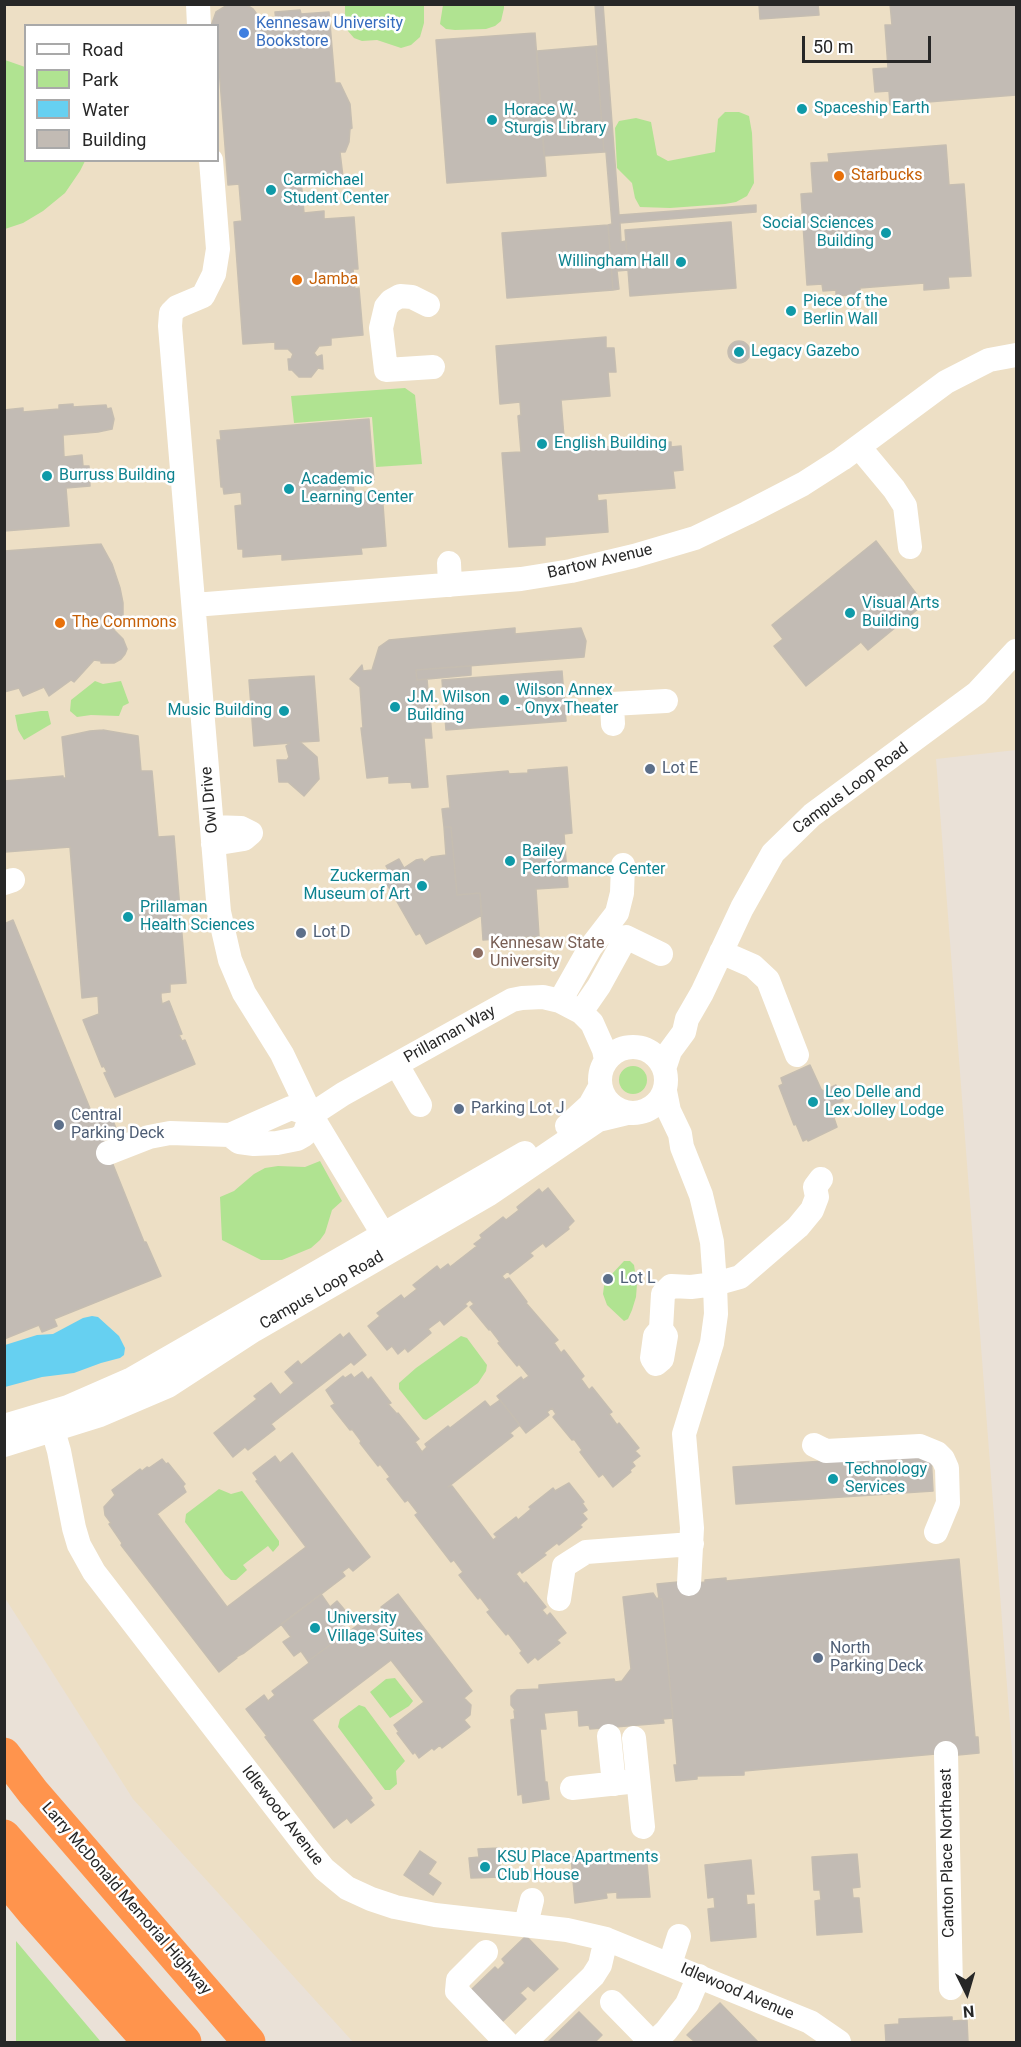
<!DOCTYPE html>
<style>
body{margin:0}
#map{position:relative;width:1021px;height:2047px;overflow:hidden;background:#eae1d7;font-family:Roboto,sans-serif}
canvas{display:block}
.frame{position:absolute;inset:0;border:6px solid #272727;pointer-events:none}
.legend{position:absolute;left:24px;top:24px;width:195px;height:138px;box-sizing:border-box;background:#fff;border:2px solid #a9a9a9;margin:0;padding:8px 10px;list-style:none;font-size:18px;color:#272727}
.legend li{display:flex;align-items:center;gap:12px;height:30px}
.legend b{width:30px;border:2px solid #a9a9a9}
.north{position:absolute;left:937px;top:1963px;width:60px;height:60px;-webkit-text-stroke:4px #fff;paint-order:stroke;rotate:175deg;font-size:16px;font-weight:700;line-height:24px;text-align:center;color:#272727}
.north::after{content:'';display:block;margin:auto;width:21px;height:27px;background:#272727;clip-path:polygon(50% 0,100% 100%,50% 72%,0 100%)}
.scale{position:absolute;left:802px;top:36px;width:129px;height:27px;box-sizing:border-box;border:3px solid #272727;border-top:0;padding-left:8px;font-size:18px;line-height:21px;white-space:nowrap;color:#272727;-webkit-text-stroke:4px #fff;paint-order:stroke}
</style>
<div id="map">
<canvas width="1021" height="2047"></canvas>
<div class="frame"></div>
<ul class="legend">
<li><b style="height:8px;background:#fff"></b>Road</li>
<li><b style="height:16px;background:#b0e391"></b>Park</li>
<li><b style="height:16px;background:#66d0f1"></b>Water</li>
<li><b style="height:16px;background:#c2bbb4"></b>Building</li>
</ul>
<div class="north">N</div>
<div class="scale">50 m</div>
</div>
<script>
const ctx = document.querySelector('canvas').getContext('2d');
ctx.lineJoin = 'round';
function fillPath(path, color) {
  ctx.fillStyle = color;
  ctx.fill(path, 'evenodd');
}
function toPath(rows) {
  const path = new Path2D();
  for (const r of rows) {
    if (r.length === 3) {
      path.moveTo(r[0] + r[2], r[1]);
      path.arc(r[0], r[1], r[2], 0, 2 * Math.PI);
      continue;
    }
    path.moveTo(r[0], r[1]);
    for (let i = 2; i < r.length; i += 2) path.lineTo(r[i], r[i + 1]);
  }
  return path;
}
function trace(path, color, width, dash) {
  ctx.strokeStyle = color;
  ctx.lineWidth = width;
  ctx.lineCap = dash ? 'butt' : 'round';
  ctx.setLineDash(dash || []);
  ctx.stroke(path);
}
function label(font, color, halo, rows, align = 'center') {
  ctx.font = font + ' Roboto,sans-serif';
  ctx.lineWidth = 5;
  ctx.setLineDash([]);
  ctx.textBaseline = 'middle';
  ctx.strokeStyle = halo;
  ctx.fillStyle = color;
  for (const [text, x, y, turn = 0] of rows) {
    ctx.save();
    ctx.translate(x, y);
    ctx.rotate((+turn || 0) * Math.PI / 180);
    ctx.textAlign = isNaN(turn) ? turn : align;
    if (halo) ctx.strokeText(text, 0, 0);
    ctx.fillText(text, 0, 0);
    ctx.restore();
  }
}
const education = toPath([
 [4,5,1016,5,1016,750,936,759,1014,1777,1016,1821,1016,2042,353,2042,133,1799,5,1598],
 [26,26,218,26,218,160,26,160]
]);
const green = toPath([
 [345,5,424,5,424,23,420,37,411,45,401,48,377,40,362,41,354,38,348,31,345,17],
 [443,5,504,5,504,8,501,21,495,26,486,29,455,30,446,29,440,24],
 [5,60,25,67,26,160,85,161,80,171,65,193,43,211,23,223,5,229],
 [725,112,739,112,749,116,752,133,754,183,747,196,736,202,725,204,670,208,640,207,635,198,632,183,617,168,615,128,619,121,636,118,651,122,657,155,668,161,715,152,718,119],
 [405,388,415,395,422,464,376,467,372,417,294,423,291,396],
 [95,681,103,684,121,681,129,703,123,706,119,716,91,715,77,717,70,711,71,700],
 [41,711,48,711,51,724,24,740,18,730,15,715],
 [633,1080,14],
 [320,1161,342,1201,332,1210,325,1233,320,1240,311,1248,282,1260,261,1260,222,1240,220,1197,234,1191,254,1174,265,1168,278,1166,305,1167],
 [624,1261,630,1261,634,1265,637,1284,636,1297,632,1310,628,1319,624,1321,607,1305,603,1294,604,1286,611,1275],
 [461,1336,467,1338,484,1361,487,1365,486,1371,478,1383,432,1416,426,1420,423,1419,399,1389,399,1383,416,1368],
 [219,1489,231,1494,242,1491,279,1541,279,1545,273,1552,268,1546,243,1565,247,1570,236,1580,231,1580,225,1575,185,1522,186,1514],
 [395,1678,413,1701,409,1706,390,1718,370,1692,386,1679],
 [359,1705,365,1707,405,1761,396,1771,397,1784,390,1790,385,1790,338,1727,340,1719],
 [16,1941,101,2042,16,2042]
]);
const water = toPath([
 [92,1316,98,1317,119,1336,125,1348,124,1355,120,1358,101,1363,74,1373,42,1377,5,1387,5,1345,37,1335,53,1334,83,1318]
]);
const building = toPath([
 [229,4,245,4,253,9,259,17,261,23,276,22,275,12,300,10,301,14,329,12,335,83,340,83,350,104,352,128,350,129,349,142,345,152,340,152,343,177,301,180,304,213,324,211,324,219,354,217,358,269,353,269,355,289,359,288,363,335,331,338,331,345,319,346,314,353,317,357,322,355,323,369,318,368,311,377,299,377,292,370,289,370,288,359,291,359,293,354,288,349,275,349,275,342,243,344,234,222,242,221,239,184,228,185,218,55,218,26,211,26,216,12,229,4],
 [595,4,603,4,619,215,756,205,756,212,620,223,621,242,626,241,628,270,617,271,619,289,613,290,608,225,612,224,606,152,604,152,596,46,598,46,595,4],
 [759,4,818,4,819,15,760,19,759,4],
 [890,4,1016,4,1016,95,890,105,889,91,875,92,873,69,888,68,885,25,892,25,890,4],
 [535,33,546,176,447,183,436,40,535,33],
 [596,46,604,152,544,156,537,51,596,46],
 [946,145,949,185,964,184,971,276,948,277,949,288,924,290,924,283,860,288,860,294,836,296,836,290,823,291,822,284,807,285,801,194,813,193,811,163,829,162,828,154,946,145],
 [731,222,736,288,630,296,625,230,731,222],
 [608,225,613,290,507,298,502,233,608,225],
 [606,337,606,348,614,348,616,372,608,372,610,396,561,400,565,450,671,442,671,447,681,446,683,470,673,471,675,488,597,494,598,501,606,500,608,532,545,537,545,545,509,547,502,453,521,452,518,416,521,415,520,402,500,404,496,346,606,337],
 [739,352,11],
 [73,404,73,407,106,405,107,409,111,408,114,419,112,429,98,432,63,435,64,457,82,455,83,466,89,466,90,486,66,488,69,526,4,531,4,410,23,408,23,412,59,409,59,405,73,404],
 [369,419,374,480,353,482,354,493,382,491,386,546,361,548,362,554,282,560,282,554,243,557,243,549,238,549,235,506,242,505,241,492,224,494,223,487,221,487,217,440,221,440,220,431,369,419],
 [876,541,924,604,868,650,861,642,806,686,774,646,783,639,772,625,876,541],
 [101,544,112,564,120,588,123,603,123,616,116,616,114,630,123,639,127,649,125,654,121,659,114,663,101,663,101,661,94,660,74,682,71,680,49,696,44,687,23,696,19,688,4,692,4,551,101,544],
 [515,628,515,634,581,628,586,641,584,657,416,670,417,680,427,679,432,738,424,738,428,787,412,788,411,782,389,783,389,776,367,778,361,728,363,728,360,687,350,679,362,665,363,671,372,670,379,647,389,640,515,628],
 [471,666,471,675,417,680,416,670,471,666],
 [562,671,566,721,446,730,442,680,562,671],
 [314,676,319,741,300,742,317,757,319,779,304,796,288,782,279,782,277,760,287,760,289,757,286,746,290,743,254,746,249,680,314,676],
 [103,730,138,736,141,771,152,771,158,837,174,836,186,983,170,984,170,992,161,993,161,997,162,1004,169,1001,182,1034,179,1035,182,1041,185,1040,195,1064,115,1097,104,1073,107,1072,104,1066,102,1067,83,1020,99,1014,98,996,82,998,70,847,5,852,4,849,4,781,63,776,63,778,66,778,62,737,90,731,103,730],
 [567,767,572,833,564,834,568,887,536,889,539,936,483,940,480,893,457,895,451,827,444,827,442,809,450,808,447,776,508,771,509,774,528,773,528,770,567,767],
 [444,827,451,827,457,895,480,893,482,915,426,944,420,933,416,935,384,879,391,875,386,866,399,859,404,868,416,860,422,859,424,862,431,857,446,855,444,827],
 [13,920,93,1116,108,1110,112,1118,117,1131,102,1137,144,1242,146,1242,161,1276,54,1319,57,1326,42,1332,39,1325,4,1339,4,924,13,920],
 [810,1065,821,1089,823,1091,836,1085,843,1101,830,1106,837,1127,808,1141,807,1139,803,1141,796,1124,794,1125,779,1086,783,1084,781,1078,810,1065],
 [548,1188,574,1221,568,1227,569,1229,546,1247,543,1243,530,1253,533,1256,510,1274,508,1271,502,1276,505,1280,509,1278,527,1302,526,1303,558,1340,554,1343,561,1353,564,1350,584,1376,581,1379,589,1390,592,1387,612,1412,609,1414,617,1425,619,1423,639,1448,635,1451,640,1456,632,1462,635,1466,630,1470,631,1472,613,1487,603,1474,599,1477,580,1452,582,1450,574,1439,572,1440,553,1417,556,1414,552,1408,547,1412,549,1415,526,1433,497,1396,521,1377,523,1380,529,1376,519,1364,517,1366,498,1343,500,1342,490,1329,489,1330,470,1307,474,1304,470,1300,465,1304,467,1306,444,1325,440,1320,428,1329,431,1333,408,1352,405,1348,398,1354,392,1346,387,1350,368,1326,380,1316,377,1313,401,1295,404,1299,417,1289,413,1285,437,1266,440,1270,448,1264,450,1267,477,1246,474,1244,482,1238,480,1235,503,1217,506,1220,519,1210,517,1207,539,1189,542,1193,548,1188],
 [349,1333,366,1355,354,1365,351,1362,271,1424,275,1429,248,1450,245,1447,233,1457,214,1433,257,1399,254,1396,271,1383,280,1395,294,1383,285,1372,298,1361,301,1365,340,1334,343,1338,349,1333],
 [362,1372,368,1380,371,1377,391,1403,388,1404,397,1414,398,1413,419,1439,415,1442,422,1452,427,1447,425,1444,448,1426,450,1428,485,1401,490,1407,500,1400,520,1425,510,1433,513,1436,448,1487,452,1486,493,1540,497,1537,494,1534,516,1517,518,1520,531,1509,529,1507,553,1488,555,1491,569,1483,584,1502,582,1503,587,1510,582,1513,587,1519,580,1525,582,1527,559,1545,557,1543,544,1553,546,1555,522,1573,520,1570,516,1574,524,1584,526,1582,546,1607,542,1610,547,1616,550,1613,566,1633,557,1640,560,1643,538,1660,535,1657,528,1663,520,1653,522,1651,508,1633,506,1635,487,1612,490,1610,480,1597,478,1599,459,1575,463,1572,454,1560,451,1562,415,1515,418,1513,408,1500,405,1502,387,1479,390,1477,380,1464,378,1466,360,1443,361,1441,352,1429,350,1430,331,1406,335,1404,326,1390,343,1376,345,1378,351,1374,354,1378,362,1372],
 [292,1453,370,1557,353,1571,349,1567,342,1572,345,1576,244,1653,236,1657,237,1658,219,1672,121,1545,122,1543,109,1524,111,1523,105,1515,104,1507,115,1495,112,1490,140,1469,142,1471,147,1467,149,1468,162,1459,166,1464,168,1463,185,1484,183,1486,186,1492,157,1514,227,1607,306,1547,256,1481,258,1480,253,1473,275,1456,280,1463,292,1453],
 [931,1454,933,1491,736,1504,733,1467,931,1454],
 [959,1559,975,1737,978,1737,979,1753,958,1755,958,1752,744,1771,744,1775,697,1776,697,1779,676,1781,674,1765,677,1765,662,1599,659,1599,657,1584,678,1582,679,1585,705,1582,705,1580,726,1578,726,1581,959,1559],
 [653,1593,656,1598,662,1599,673,1718,663,1719,664,1723,590,1729,589,1725,579,1726,578,1710,544,1713,546,1729,540,1729,545,1782,547,1782,549,1799,523,1803,522,1794,518,1795,511,1720,515,1719,514,1711,516,1711,511,1705,511,1696,517,1690,539,1689,539,1685,614,1679,615,1682,622,1681,631,1669,623,1597,653,1593],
 [321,1594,330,1607,337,1601,343,1608,348,1615,340,1621,348,1632,308,1661,301,1651,294,1656,283,1642,291,1637,281,1624,321,1594],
 [398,1594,472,1691,464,1698,471,1705,470,1715,464,1720,470,1727,442,1748,440,1745,434,1750,432,1748,419,1758,415,1752,413,1754,397,1733,399,1732,394,1725,424,1702,391,1660,312,1720,372,1798,370,1800,374,1805,351,1823,347,1818,334,1828,265,1737,267,1736,246,1709,264,1695,268,1701,275,1695,272,1691,309,1663,308,1661,376,1612,380,1617,385,1613,381,1607,398,1594],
 [499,1848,501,1877,471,1878,469,1858,479,1857,478,1849,499,1848],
 [420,1851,436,1862,428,1874,441,1883,433,1895,404,1875,420,1851],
 [646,1852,650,1897,617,1898,617,1892,606,1893,607,1898,575,1903,571,1857,604,1854,604,1861,615,1861,614,1855,646,1852],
 [857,1854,860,1887,852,1888,853,1898,859,1898,862,1932,817,1935,815,1901,821,1900,820,1890,814,1890,812,1857,857,1854],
 [751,1860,754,1894,746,1894,747,1905,754,1904,756,1937,711,1941,708,1909,715,1908,714,1897,708,1898,705,1865,751,1860],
 [526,1936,558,1969,534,1991,528,1986,520,1993,526,1999,502,2022,471,1990,495,1967,498,1970,505,1963,502,1959,526,1936],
 [720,2003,758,2042,695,2042,687,2035,720,2003],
 [579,2012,602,2035,596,2041,597,2042,548,2042,579,2012],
 [952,2017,952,2021,967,2020,968,2042,886,2042,885,2025,899,2024,899,2019,952,2017]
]);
const minor = toPath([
 [198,4,199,26],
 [211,160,218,249,214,274,203,296,177,307,171,313,170,326,219,912,230,960,244,993,282,1054,311,1115,383,1234,386,1247,385,1254],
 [428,305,412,297,400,296,391,301,386,307,381,328,386,370,433,367],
 [859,447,894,489,905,506,910,547],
 [449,563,450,585],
 [194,605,521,579,571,571,634,556,695,538,747,513,803,484,842,459,946,382,989,360,1016,355],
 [613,724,612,704,666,701],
 [212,827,241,828,251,833,244,839,213,844],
 [4,883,13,880],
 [721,952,753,966,768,980,797,1055],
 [560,1001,590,948,617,913,622,893,623,865],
 [581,1012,599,986,626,937,661,954],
 [633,1080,33],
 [397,1065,420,1105],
 [664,1069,670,1051,684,1032,687,1019,702,993,742,908,773,853,812,815,977,693,1016,651],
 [665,1091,669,1111,680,1134,682,1147,701,1195,707,1220,712,1242,715,1284,716,1314,712,1343,684,1434,692,1528,689,1584],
 [311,1115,343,1094,512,1000,522,998,543,997,560,1001,581,1012,592,1023,604,1050,606,1060],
 [567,1126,590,1105,600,1087],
 [230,1135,239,1142,254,1144,277,1143,297,1139,304,1135,311,1115],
 [108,1153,149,1137,170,1133,230,1135,291,1108,311,1115],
 [661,1329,666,1336,662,1359,656,1364,652,1358,655,1336,661,1329,663,1294,671,1286,691,1287,715,1284,740,1277,798,1227,812,1210,817,1197,815,1187,821,1179],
 [48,1413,59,1451,74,1528,79,1545,94,1572,306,1847,324,1869,347,1888,371,1899,395,1907,435,1915,567,1930,606,1939,810,2022,839,2042],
 [4,1426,68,1407,132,1379,525,1153],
 [4,1445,100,1415,168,1386,254,1330,489,1194,598,1120,627,1113],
 [814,1445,826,1451,920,1446,937,1453,943,1459,947,1468,948,1503,936,1532],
 [559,1599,564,1566,586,1552,692,1544],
 [609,1736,614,1784],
 [634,1738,643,1827],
 [946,1753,951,1988],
 [572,1788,638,1781],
 [526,1924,532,1900],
 [486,1952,458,1980,457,1991,506,2042],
 [670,1964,679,1936],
 [612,2002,651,2042],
 [525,2042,593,1976,600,1965,606,1939],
 [654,2042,666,2031,687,2004,699,1976]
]);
const highway = toPath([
 [4,1754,33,1792,249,2042],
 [4,1836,185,2042],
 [4,1877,33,1912,149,2042]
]);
const markers = [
 [244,33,6,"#3f7fe0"],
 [802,109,6,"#0f9aa8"],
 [492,120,6,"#0f9aa8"],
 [839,176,6,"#e8710a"],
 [271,190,6,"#0f9aa8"],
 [886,233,6,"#0f9aa8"],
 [681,262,6,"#0f9aa8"],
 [297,280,6,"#e8710a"],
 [791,311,6,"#0f9aa8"],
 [739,352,6,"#0f9aa8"],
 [542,444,6,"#0f9aa8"],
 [47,476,6,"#0f9aa8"],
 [289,489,6,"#0f9aa8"],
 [850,613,6,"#0f9aa8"],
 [60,623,6,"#e8710a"],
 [504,700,6,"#0f9aa8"],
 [395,707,6,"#0f9aa8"],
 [284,711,6,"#0f9aa8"],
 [650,769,6,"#5c6f8a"],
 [510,861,6,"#0f9aa8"],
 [422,886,6,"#0f9aa8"],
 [128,917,6,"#0f9aa8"],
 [301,933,6,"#5c6f8a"],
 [478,953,6,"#8d6e63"],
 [813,1102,6,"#0f9aa8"],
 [459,1109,6,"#5c6f8a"],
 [59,1125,6,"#5c6f8a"],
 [608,1279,6,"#5c6f8a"],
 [833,1479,6,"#0f9aa8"],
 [315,1628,6,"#0f9aa8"],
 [818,1658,6,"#5c6f8a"],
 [485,1867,6,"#0f9aa8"]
];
const shopNames = [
 ["Kennesaw University",256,24],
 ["Bookstore",256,42]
];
const cultureNames = [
 ["Spaceship Earth",814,109],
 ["Horace W.",504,111],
 ["Sturgis Library",504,129],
 ["Carmichael",283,181],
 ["Student Center",283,199],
 ["Social Sciences",874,224,"right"],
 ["Building",874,242,"right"],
 ["Willingham Hall",669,262,"right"],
 ["Piece of the",803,302],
 ["Berlin Wall",803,320],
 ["Legacy Gazebo",751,352],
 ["English Building",554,444],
 ["Burruss Building",59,476],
 ["Academic",301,480],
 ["Learning Center",301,498],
 ["Visual Arts",862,604],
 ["Building",862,622],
 ["Wilson Annex",516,691],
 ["- Onyx Theater",516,709],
 ["J.M. Wilson",407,698],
 ["Building",407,716],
 ["Music Building",272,711,"right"],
 ["Bailey",522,852],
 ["Performance Center",522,870],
 ["Zuckerman",410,877,"right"],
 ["Museum of Art",410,895,"right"],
 ["Prillaman",140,908],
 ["Health Sciences",140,926],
 ["Leo Delle and",825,1093],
 ["Lex Jolley Lodge",825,1111],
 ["Technology",845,1470],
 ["Services",845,1488],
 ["University",327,1619],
 ["Village Suites",327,1637],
 ["KSU Place Apartments",497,1858],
 ["Club House",497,1876]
];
const foodNames = [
 ["Starbucks",851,176],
 ["Jamba",309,280],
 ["The Commons",72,623]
];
const streetNames = [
 ["Bartow Avenue",600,562,-13],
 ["Campus Loop Road",851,789,-37],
 ["Owl Drive",210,800,-95],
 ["Prillaman Way",450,1035,-29],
 ["Campus Loop Road",322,1291,-30],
 ["Idlewood Avenue",282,1816,52],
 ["Canton Place Northeast",948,1853,-91],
 ["Larry McDonald Memorial Highway",126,1899,49],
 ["Idlewood Avenue",737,1992,23]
];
const serviceNames = [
 ["Lot E",662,769],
 ["Lot D",313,933],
 ["Parking Lot J",471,1109],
 ["Central",71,1116],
 ["Parking Deck",71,1134],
 ["Lot L",620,1279],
 ["North",830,1649],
 ["Parking Deck",830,1667]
];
const educationNames = [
 ["Kennesaw State",490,944],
 ["University",490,962]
];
fillPath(education, '#eddfc5');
fillPath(green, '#b0e391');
fillPath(water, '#66d0f1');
fillPath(building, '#c2bbb4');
trace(building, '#c5bdb1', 1.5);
trace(minor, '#fff', 24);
trace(highway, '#ff944d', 33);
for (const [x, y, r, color] of markers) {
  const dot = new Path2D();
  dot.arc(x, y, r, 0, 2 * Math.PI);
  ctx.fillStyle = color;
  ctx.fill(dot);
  trace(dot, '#fff', 2);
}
label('16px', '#366cbe', '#fff', shopNames, 'left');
label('16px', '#0d838f', '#fff', cultureNames, 'left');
label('16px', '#c56008', '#fff', foodNames, 'left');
label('16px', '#272727', '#fff', streetNames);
label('16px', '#4e5e75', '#fff', serviceNames, 'left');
label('16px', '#785e54', '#fff', educationNames, 'left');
</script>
